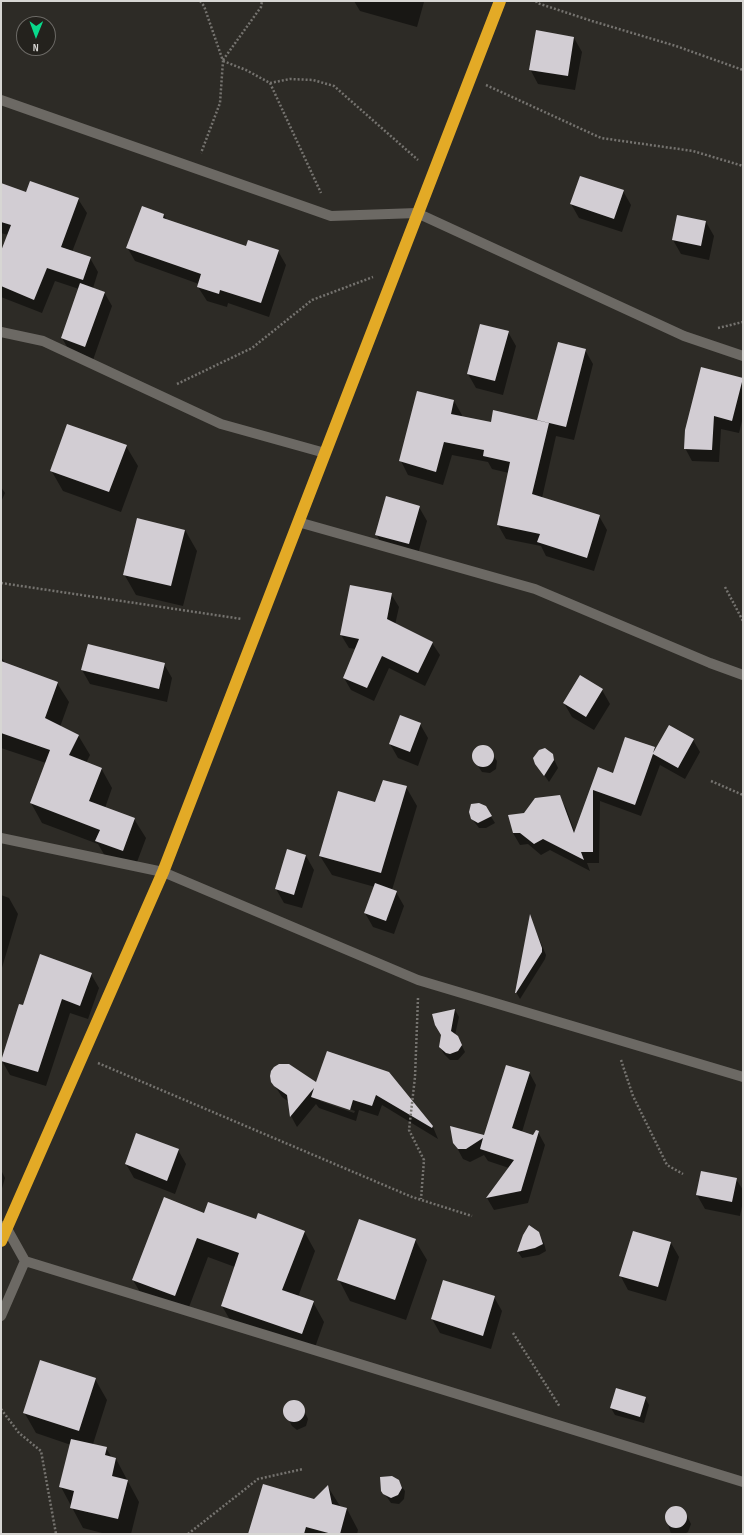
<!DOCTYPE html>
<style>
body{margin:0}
#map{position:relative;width:744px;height:1535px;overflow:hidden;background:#2d2b26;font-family:"Sofia Sans Condensed",sans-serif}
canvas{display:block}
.frame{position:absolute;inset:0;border:2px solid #d7d6d3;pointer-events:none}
.north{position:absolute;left:16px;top:16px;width:40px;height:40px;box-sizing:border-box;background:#24221d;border:1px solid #6c6a66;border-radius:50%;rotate:181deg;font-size:11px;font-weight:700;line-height:16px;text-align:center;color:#d7d6d3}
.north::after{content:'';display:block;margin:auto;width:14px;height:18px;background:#09d98b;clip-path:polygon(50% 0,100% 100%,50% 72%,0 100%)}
</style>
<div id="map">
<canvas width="744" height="1535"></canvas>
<div class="frame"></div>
<div class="north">N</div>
</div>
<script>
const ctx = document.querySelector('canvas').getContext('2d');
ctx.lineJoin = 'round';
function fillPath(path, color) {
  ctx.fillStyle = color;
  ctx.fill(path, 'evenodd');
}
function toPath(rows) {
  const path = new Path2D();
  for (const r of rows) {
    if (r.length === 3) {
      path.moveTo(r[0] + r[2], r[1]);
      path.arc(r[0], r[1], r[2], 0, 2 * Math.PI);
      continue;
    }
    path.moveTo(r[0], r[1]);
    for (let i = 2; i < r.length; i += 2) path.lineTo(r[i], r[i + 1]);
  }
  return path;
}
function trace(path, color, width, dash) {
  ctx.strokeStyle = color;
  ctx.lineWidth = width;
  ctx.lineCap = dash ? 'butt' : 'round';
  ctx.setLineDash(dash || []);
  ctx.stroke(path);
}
const shadow = toPath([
 [354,1,423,1,424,2,417,27,360,11],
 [574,38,582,52,575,90,538,84,530,69],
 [1,184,27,193,78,199,87,213,72,252,90,258,98,272,93,288,104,292,112,306,93,360,70,352,62,338,79,289,55,281,42,313,1,297,1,253,8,235,1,233],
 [623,191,631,205,622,232,579,218,571,204],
 [164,215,167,220,247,247,278,251,286,265,269,317,228,303,227,307,207,301,198,287,199,284,135,261,127,247],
 [706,222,714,236,709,260,681,254,673,240],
 [508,332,516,346,503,395,476,388,468,374],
 [585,350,593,364,574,440,556,436,542,498,599,516,607,530,594,571,546,556,541,546,506,539,498,525,509,473,492,469,488,462,452,455,443,485,408,475,401,461,454,401,462,415,461,417,491,423,540,422,538,420],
 [743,379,743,417,739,433,721,429,719,462,692,461,685,448],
 [126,446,138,466,121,512,63,491,51,470],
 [1,487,5,493,1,502],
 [419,507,427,521,417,558,384,548,376,534],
 [185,530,197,551,183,606,136,595,124,574],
 [391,594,399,607,395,625,432,643,440,655,425,686,389,668,374,701,351,690,344,678,356,649,349,648,341,635],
 [1,657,6,664,57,683,69,702,60,727,78,735,90,755,86,763,101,768,112,788,105,808,134,819,146,838,134,870,108,861,98,844,42,823,31,803,46,763,1,748],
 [164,664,172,678,167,702,90,684,82,670],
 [602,690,610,704,594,730,572,717,564,703],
 [420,724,428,738,418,766,398,758,390,744],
 [626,739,655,748,656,751,693,740,700,752,685,779,660,765,641,816,600,801,599,863,587,863,590,871,550,850,541,855,528,844,520,845,513,833,525,814,559,797,566,808,575,833,598,769,614,774],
 [481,747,488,748,497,761,496,769,490,773,482,772,473,759,474,751],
 [552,755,558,768,549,782,536,763],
 [406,787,417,806,392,890,396,892,404,906,394,934,373,927,365,913,375,887,332,875,320,856,376,803],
 [471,805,485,807,495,823,486,828,479,828,470,816],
 [306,856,314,870,302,908,284,903,276,889],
 [1,895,9,898,18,914,1,971],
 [530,917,546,955,545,959,520,999,516,992],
 [91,974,99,988,88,1019,70,1013,46,1086,10,1075,2,1061,23,1006],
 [455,1010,459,1017,455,1035,461,1044,465,1052,458,1060,450,1060,444,1054,440,1047,442,1036,433,1015],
 [529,1072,536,1085,522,1132,533,1136,538,1132,545,1145,528,1203,494,1210,487,1198,509,1168,488,1161,484,1155,470,1162,463,1159,456,1146,485,1136],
 [388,1073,433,1127,438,1139,382,1105,378,1116,359,1110,356,1121,319,1108,316,1104,297,1127,291,1116,289,1102,282,1097,272,1081,317,1083],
 [320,1099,355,1111,354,1113,320,1101],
 [178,1150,186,1164,175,1194,134,1178,126,1164],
 [1,1170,5,1178,1,1192],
 [702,1172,736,1179,743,1190,743,1201,740,1216,705,1209,697,1195],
 [205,1214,304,1231,315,1251,298,1297,313,1302,324,1322,313,1353,233,1325,222,1306,235,1267,208,1257,186,1315,144,1299,133,1280],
 [634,1232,671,1243,679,1257,666,1301,628,1290,620,1275],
 [538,1233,544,1243,546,1251,539,1255,522,1258,518,1252],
 [415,1240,427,1260,406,1320,350,1301,339,1280],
 [494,1297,502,1311,491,1349,440,1333,432,1319],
 [95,1379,107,1400,93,1444,106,1448,112,1458,116,1459,139,1502,131,1534,106,1534,83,1528,61,1487,71,1445,36,1433,24,1412],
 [645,1398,649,1405,644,1423,615,1415,611,1408],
 [294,1401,301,1404,308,1419,306,1426,297,1430,292,1426,284,1411,287,1404],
 [395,1478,405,1491,404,1499,399,1504,391,1503,382,1490],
 [328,1487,340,1506,347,1509,358,1530,357,1534,249,1534,314,1500],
 [676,1507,684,1510,691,1524,688,1532,684,1534,671,1534,666,1517,667,1513,673,1508]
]);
const building = toPath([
 [536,30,574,37,568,76,529,70],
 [580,176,624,190,614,219,570,204],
 [30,181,79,198,61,247,91,257,83,280,47,268,34,300,1,286,1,251,11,225,1,222,1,183,26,192],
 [142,206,164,214,163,218,246,246,248,240,279,250,261,303,220,290,219,294,197,287,201,274,126,248],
 [677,215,706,221,701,246,672,240],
 [80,283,105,292,85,347,61,338],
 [480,324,509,331,495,381,467,374],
 [558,342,586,349,566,427,537,420],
 [701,367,743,378,732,421,714,416,712,450,684,449,685,430],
 [417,391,454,400,451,414,491,422,493,410,549,423,532,494,600,515,587,558,537,542,540,534,497,525,510,462,483,456,484,450,444,442,436,472,399,461],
 [67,424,127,445,109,492,50,471],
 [386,496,420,506,409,544,375,535],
 [137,518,185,530,171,586,123,575],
 [350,585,392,593,387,619,433,642,418,673,382,656,367,688,343,678,359,639,340,635],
 [88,644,165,663,159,689,81,670],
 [1,661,58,682,45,718,79,735,69,755,102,768,89,801,135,818,123,851,95,841,100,830,30,803,50,750,1,733],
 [580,675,603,689,586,717,563,703],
 [400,715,421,723,410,752,389,744],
 [669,725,694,739,678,768,653,754,635,805,593,790,593,852,581,852,584,860,543,839,534,844,520,833,513,833,508,815,524,813,535,798,560,795,574,833,598,767,613,773,625,737,655,747,653,753],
 [483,756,11],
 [545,748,553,754,554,760,544,776,535,764,533,758,539,750],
 [383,780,407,786,381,873,319,856,338,791,375,802],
 [479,803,486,806,492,816,478,823,471,819,469,812,471,804],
 [287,849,306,855,294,895,275,889],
 [375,883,397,891,386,921,364,913],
 [530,914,542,948,542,952,516,993,515,993],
 [40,954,92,973,80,1006,62,999,38,1072,1,1061,19,1004,23,1005],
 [455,1009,451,1031,458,1036,462,1045,458,1051,450,1054,446,1053,439,1047,441,1035,435,1025,432,1014],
 [327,1051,389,1072,433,1126,432,1128,376,1095,372,1106,353,1100,350,1110,311,1097,314,1088,290,1117,287,1095,274,1086,271,1082,270,1076,271,1071,274,1067,279,1064,289,1064,316,1082],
 [506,1065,530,1072,512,1128,533,1135,536,1130,539,1131,521,1191,486,1198,514,1160,480,1149,483,1138,466,1149,458,1149,453,1143,450,1126,484,1135],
 [136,1133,179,1149,167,1181,125,1164],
 [701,1171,737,1178,732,1202,696,1195],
 [164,1197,204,1213,208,1202,256,1219,258,1213,305,1231,282,1290,314,1301,302,1334,221,1306,239,1253,197,1238,175,1296,132,1280],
 [359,1219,416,1239,395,1300,337,1280],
 [529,1225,539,1232,543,1244,535,1248,517,1252,523,1235],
 [633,1231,671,1242,658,1287,619,1276],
 [443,1280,495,1296,483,1336,431,1319],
 [40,1360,96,1378,79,1431,23,1413],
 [616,1388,646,1397,640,1417,610,1408],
 [294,1411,11],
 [71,1439,107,1447,105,1455,116,1458,112,1476,128,1480,118,1519,70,1508,74,1491,59,1487],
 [392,1476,399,1480,402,1488,398,1495,391,1498,383,1494,381,1491,380,1477],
 [263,1484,314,1499,328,1485,332,1504,347,1508,340,1534,332,1534,306,1527,304,1534,248,1534],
 [676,1517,11]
]);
const path = toPath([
 [200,1,204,6,223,61,220,103,201,153],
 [536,1,537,3,592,21,676,46,743,70],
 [223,60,261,7,262,1],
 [223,61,246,70,270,83,321,193],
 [270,83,290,79,313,80,334,86,418,160],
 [486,85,601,138,693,151,743,166],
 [718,328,743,322],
 [177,384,252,348,312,300,373,277],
 [1,583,242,619],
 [725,587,743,621],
 [711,781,743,795],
 [418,998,415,1077,409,1130,424,1160,421,1199],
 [621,1060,633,1096,667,1165,683,1174],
 [98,1063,412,1197,472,1216],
 [513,1333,560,1407],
 [1,1409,19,1433,41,1451,56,1534],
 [188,1534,258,1479,303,1469]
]);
const street = toPath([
 [1,100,331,216,417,213,684,336,743,356],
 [1,332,43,341,221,424,325,453],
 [298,522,535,589,710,663,743,675],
 [1,838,163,872,418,980,743,1077],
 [1,1226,6,1227,25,1261,743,1482],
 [1,1316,25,1261]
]);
const highway = toPath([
 [1,1241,163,872,500,1]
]);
fillPath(shadow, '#0007');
fillPath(building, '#d2cdd3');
trace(path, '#75736f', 2.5, [2, 2]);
trace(street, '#6c6964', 10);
trace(highway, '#e3aa26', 12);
</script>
